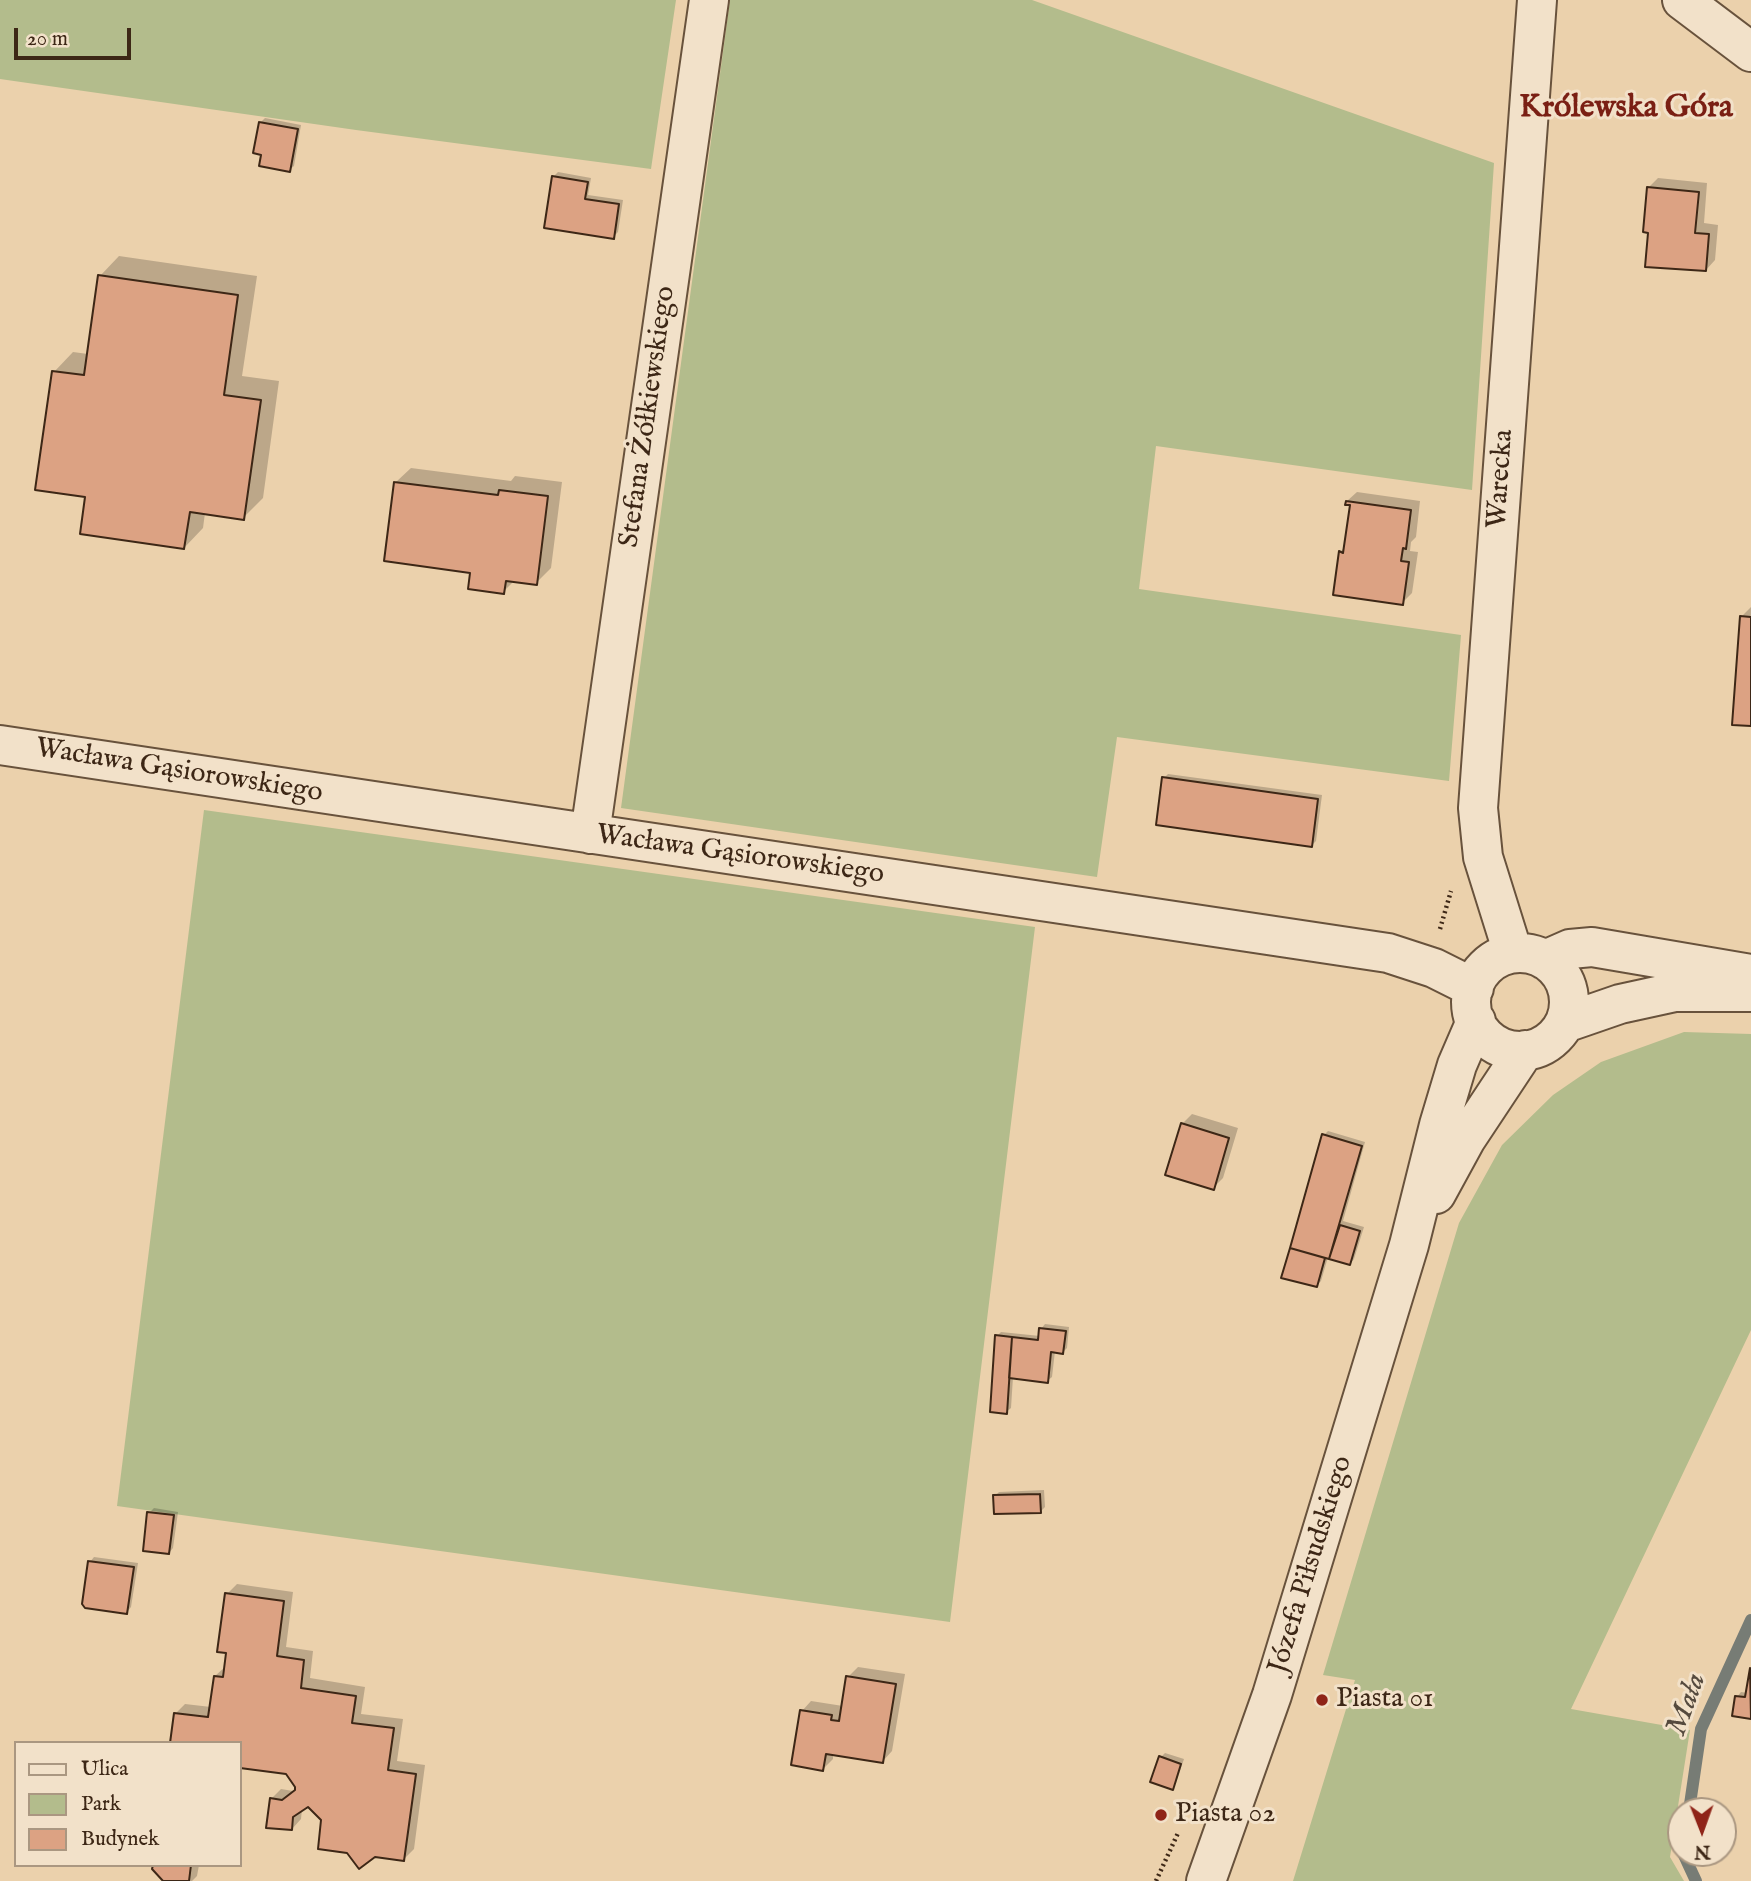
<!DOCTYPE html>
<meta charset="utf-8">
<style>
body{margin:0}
#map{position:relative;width:1751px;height:1881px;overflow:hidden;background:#ebd1ac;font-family:"IM FELL English",serif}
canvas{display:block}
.legend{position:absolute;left:14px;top:1741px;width:228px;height:126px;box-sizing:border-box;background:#f2e1c9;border:2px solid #aa9781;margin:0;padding:9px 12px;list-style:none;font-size:21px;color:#3d2716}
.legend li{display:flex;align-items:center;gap:14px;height:35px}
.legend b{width:35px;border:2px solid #aa9781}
.north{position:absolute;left:1667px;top:1797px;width:70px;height:70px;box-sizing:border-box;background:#f2e1c9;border:2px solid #aa9781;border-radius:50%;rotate:179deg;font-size:19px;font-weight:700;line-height:28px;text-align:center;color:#3d2716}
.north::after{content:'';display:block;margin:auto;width:24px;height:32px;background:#8f2418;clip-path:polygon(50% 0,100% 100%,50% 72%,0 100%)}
.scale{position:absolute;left:14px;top:28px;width:117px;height:32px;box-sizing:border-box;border:4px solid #3d2716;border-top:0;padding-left:9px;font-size:21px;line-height:24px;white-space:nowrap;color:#3d2716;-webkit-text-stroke:5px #f2e1c9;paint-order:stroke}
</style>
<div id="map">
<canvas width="1751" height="1881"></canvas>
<ul class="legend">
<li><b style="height:9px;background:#f2e1c9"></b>Ulica</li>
<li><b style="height:19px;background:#b3bc8c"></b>Park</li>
<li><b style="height:19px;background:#dca283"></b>Budynek</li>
</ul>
<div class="north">N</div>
<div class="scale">20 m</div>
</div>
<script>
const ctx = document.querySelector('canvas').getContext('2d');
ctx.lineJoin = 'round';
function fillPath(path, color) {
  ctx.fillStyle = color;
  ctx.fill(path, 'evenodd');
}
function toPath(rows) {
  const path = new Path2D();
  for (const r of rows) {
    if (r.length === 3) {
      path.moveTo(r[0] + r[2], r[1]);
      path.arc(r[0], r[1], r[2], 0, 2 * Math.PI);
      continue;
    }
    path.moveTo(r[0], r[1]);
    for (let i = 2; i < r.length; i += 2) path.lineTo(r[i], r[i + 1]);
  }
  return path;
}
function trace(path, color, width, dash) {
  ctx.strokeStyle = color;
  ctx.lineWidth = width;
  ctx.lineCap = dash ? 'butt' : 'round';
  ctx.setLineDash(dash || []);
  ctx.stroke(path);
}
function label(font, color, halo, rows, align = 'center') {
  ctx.font = font + ' "IM FELL English",serif';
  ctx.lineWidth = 6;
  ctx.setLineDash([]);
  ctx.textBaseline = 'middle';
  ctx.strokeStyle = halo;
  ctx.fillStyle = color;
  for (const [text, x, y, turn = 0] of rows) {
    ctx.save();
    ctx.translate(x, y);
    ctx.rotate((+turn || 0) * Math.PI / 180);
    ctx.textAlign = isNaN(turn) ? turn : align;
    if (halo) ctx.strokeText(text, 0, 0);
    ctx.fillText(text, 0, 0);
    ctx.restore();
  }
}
const green = toPath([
 [0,0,676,0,651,169,356,130,0,79],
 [730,0,1032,0,1494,163,1472,490,1156,446,1139,589,1461,635,1449,781,1117,737,1097,877,621,808],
 [204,810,1035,927,950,1622,117,1506],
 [1684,1032,1751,1034,1751,1330,1571,1709,1690,1730,1670,1857,1684,1881,1293,1881,1355,1680,1323,1675,1459,1223,1502,1145,1553,1095,1601,1062]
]);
const shadow = toPath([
 [265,118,301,125,294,166,289,170,263,154,261,122],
 [558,172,591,178,588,195,623,200,618,232,613,237,553,177],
 [1658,178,1707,183,1704,223,1718,225,1715,260,1706,270,1650,231,1648,188],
 [119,256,257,276,242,376,279,381,263,498,243,518,205,513,203,528,184,548,87,496,54,372,73,352,88,354,100,276],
 [411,468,511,481,515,476,562,482,551,568,536,583,515,580,503,592,472,571,396,482],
 [1357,492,1420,501,1416,537,1411,542,1410,551,1418,552,1412,593,1402,603,1340,552,1346,546,1352,504,1347,501],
 [1751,607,1751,724,1741,617],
 [1168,774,1322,795,1316,841,1311,846,1164,778],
 [1192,1114,1238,1128,1223,1178,1213,1188,1182,1124],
 [1328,1131,1365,1142,1343,1221,1364,1227,1354,1259,1350,1264,1328,1257,1321,1281,1317,1285,1284,1276,1324,1135],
 [1045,1324,1069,1327,1067,1348,1063,1352,1055,1351,1052,1377,1047,1381,1013,1377,1011,1408,1006,1412,997,1336,1001,1332,1040,1336,1041,1329],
 [1044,1490,1045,1507,1040,1512,995,1496,999,1492],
 [154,1508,178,1512,173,1548,169,1553,149,1513],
 [94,1557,138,1563,131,1607,127,1612,90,1562],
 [237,1584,293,1592,286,1647,313,1651,310,1678,365,1687,361,1714,403,1719,397,1761,425,1765,414,1849,404,1859,323,1820,309,1805,302,1809,301,1819,292,1829,271,1799,281,1789,293,1791,298,1787,287,1773,240,1766,240,1743,175,1714,185,1704,211,1707,215,1676,226,1666,227,1594],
 [858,1667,905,1674,892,1751,883,1761,833,1754,833,1759,823,1769,802,1711,811,1701,843,1706,848,1677],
 [1751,1670,1751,1717,1734,1715,1737,1697,1741,1692,1748,1693],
 [1165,1753,1184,1759,1176,1783,1172,1788,1161,1757],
 [154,1865,199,1865,197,1876,192,1881,165,1881]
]);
const stream = toPath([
 [1689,1811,1701,1729,1751,1620],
 [1683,1853,1696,1881]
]);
const building = toPath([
 [259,122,298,129,290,172,259,166,261,155,253,153,259,122],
 [552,176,588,182,585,199,619,204,614,239,544,228,552,176],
 [1647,187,1699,192,1695,233,1709,234,1706,271,1645,267,1648,233,1643,232,1647,187],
 [98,275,238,295,224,395,261,400,244,520,190,512,184,549,80,534,85,497,35,490,52,371,84,375,98,275],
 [394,482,498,495,499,490,548,496,537,585,506,581,504,594,468,589,470,573,384,561,394,482],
 [1346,501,1411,510,1406,549,1403,548,1401,561,1409,562,1403,605,1333,595,1339,551,1343,553,1350,505,1345,505,1346,501],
 [1740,616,1751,617,1751,726,1732,725,1740,616],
 [1162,777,1318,799,1312,847,1156,825,1162,777],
 [1181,1123,1229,1138,1214,1190,1165,1175,1181,1123],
 [1322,1134,1362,1146,1329,1259,1290,1248,1322,1134],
 [1340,1225,1360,1231,1350,1265,1329,1259,1340,1225],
 [1290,1248,1325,1258,1317,1287,1281,1278,1290,1248],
 [1039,1328,1066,1331,1063,1354,1051,1352,1048,1383,1009,1378,1012,1337,1038,1340,1039,1328],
 [995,1335,1012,1337,1007,1414,990,1412,995,1335],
 [1040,1494,1041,1513,994,1514,993,1495,1040,1494],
 [147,1512,174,1515,169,1554,143,1551,147,1512],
 [88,1561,134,1567,127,1614,85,1608,82,1604,88,1561],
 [225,1593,284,1601,277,1656,304,1660,301,1688,356,1696,352,1723,394,1728,388,1770,416,1774,404,1861,375,1857,359,1869,347,1853,318,1849,321,1820,308,1807,293,1817,292,1830,266,1828,270,1798,282,1800,295,1790,295,1787,286,1774,240,1768,240,1743,170,1743,174,1713,208,1717,214,1676,223,1677,226,1653,217,1652,225,1593],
 [1750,1668,1751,1719,1732,1716,1735,1696,1745,1697,1750,1668],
 [846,1676,896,1684,883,1763,826,1754,823,1771,791,1765,800,1710,832,1715,831,1720,839,1721,846,1676],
 [1159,1756,1181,1764,1173,1790,1150,1782,1159,1756],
 [153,1865,191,1865,189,1881,163,1881,152,1869,153,1865]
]);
const path = toPath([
 [1440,929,1451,891],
 [1156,1881,1178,1833]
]);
const minor = toPath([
 [1682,0,1751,52],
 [0,745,1388,953,1434,968,1474,988],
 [590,834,709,0],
 [1513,953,1483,857,1478,808,1537,0],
 [1520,1002,49],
 [1545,960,1570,949,1592,947,1751,974],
 [1565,1023,1620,1004,1675,992,1751,992],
 [1436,1194,1466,1139,1525,1050],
 [1206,1881,1272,1695,1409,1245,1439,1125,1457,1065,1476,1021]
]);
const markers = [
 [1322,1700,7,"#8f2418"],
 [1161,1815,7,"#8f2418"]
];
const streetNames = [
 ["Stefana Żółkiewskiego",649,417,-82],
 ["Warecka",1502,479,-86],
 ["Wacława Gąsiorowskiego",179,772,9],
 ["Wacława Gąsiorowskiego",740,856,8],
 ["Józefa Piłsudskiego",1312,1565,-73]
];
const poiNames = [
 ["Piasta 01",1336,1700],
 ["Piasta 02",1175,1815]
];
const waterNames = [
 ["Mała",1688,1705,-70]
];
const quarterNames = [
 ["Królewska Góra",1626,109]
];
fillPath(green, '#b3bc8c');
fillPath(shadow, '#0003');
trace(stream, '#777c75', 12);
fillPath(building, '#dca283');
trace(building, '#3d2716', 2);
trace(minor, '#68523c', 42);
trace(path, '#3d2716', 4.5, [2, 3.5]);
trace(minor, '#f2e1c9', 38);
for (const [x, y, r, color] of markers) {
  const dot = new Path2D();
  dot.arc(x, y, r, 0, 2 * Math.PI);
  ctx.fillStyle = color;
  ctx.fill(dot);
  trace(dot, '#f2e1c9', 2.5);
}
label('28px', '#3d2716', '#f2e1c9', streetNames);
label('28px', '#3d2716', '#f2e1c9', poiNames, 'left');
label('italic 30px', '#554a3e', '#f2e1c9', waterNames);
label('bold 32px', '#7a1f14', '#f2e1c9', quarterNames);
</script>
